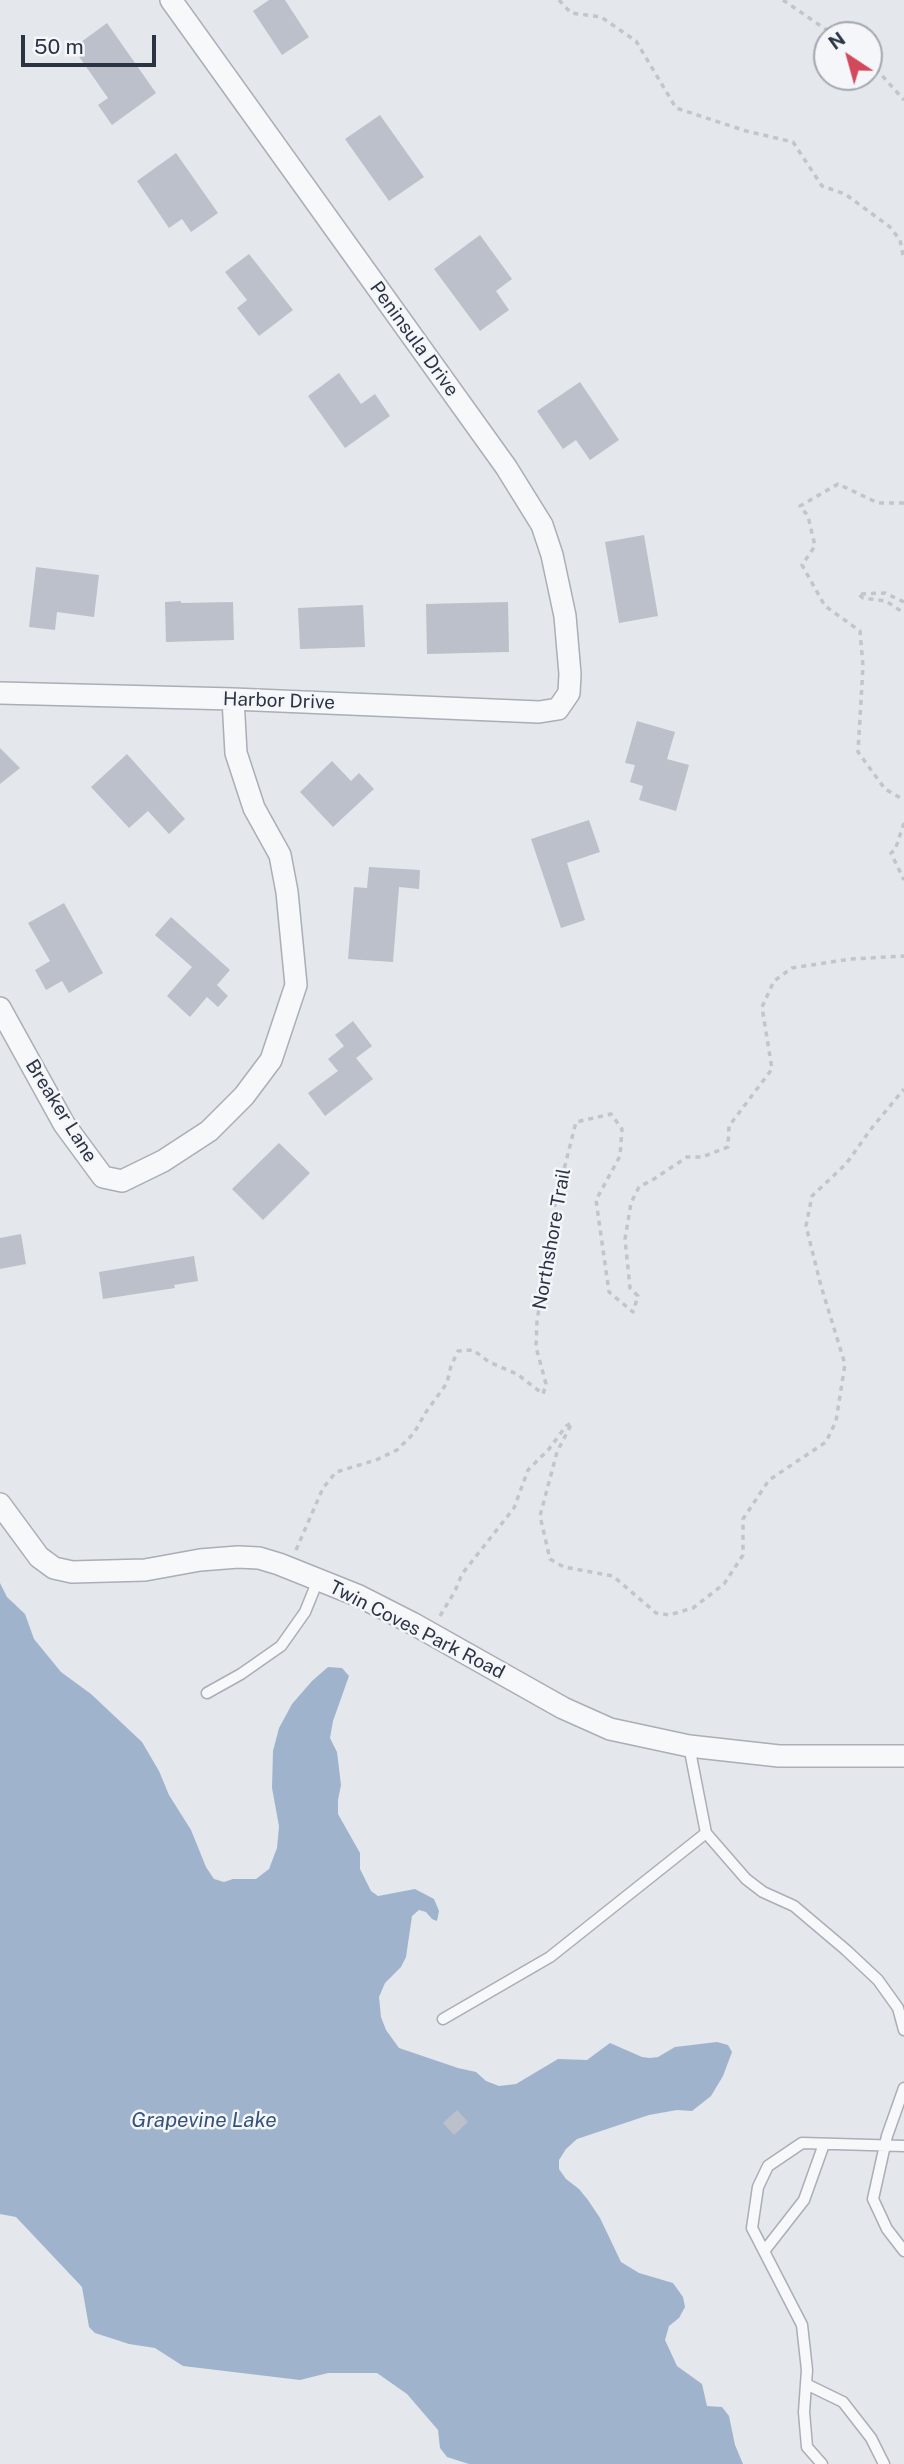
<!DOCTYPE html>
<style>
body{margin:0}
#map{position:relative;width:904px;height:2464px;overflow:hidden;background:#e4e7ec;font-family:"Public Sans",sans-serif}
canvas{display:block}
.north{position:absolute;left:813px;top:21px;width:70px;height:70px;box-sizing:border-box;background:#f4f6f9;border:2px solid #a4a8b1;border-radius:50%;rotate:324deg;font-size:19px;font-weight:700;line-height:28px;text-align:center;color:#2b3445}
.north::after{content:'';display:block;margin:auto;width:24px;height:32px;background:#d1495b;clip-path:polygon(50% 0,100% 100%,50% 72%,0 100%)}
.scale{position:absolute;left:21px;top:35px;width:135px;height:32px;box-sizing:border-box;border:4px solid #2b3445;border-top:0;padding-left:9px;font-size:21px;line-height:24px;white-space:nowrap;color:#2b3445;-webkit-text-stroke:5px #f4f6f9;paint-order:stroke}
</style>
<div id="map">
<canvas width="904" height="2464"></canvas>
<div class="north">N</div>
<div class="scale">50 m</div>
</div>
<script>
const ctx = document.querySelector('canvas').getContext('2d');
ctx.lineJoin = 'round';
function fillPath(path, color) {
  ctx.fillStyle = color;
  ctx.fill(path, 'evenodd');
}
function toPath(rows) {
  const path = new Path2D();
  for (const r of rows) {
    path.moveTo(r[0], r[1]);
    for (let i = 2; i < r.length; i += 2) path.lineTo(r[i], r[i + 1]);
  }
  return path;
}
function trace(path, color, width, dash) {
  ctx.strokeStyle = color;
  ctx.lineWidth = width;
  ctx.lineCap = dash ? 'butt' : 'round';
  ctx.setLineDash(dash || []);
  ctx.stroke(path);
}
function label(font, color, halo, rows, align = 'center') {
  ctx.font = font + ' "Public Sans",sans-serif';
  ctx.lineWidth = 5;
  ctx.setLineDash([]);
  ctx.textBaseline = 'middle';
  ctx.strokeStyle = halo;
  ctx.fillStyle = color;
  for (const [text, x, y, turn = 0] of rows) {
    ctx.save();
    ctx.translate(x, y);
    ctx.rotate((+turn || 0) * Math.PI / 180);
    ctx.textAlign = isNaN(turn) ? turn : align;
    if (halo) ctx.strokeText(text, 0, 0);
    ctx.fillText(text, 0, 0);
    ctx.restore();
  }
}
const water = toPath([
 [0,1583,7,1597,25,1614,34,1639,61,1672,91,1694,142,1742,159,1771,169,1795,191,1830,206,1867,214,1879,224,1882,233,1879,256,1879,269,1869,277,1848,279,1826,272,1788,273,1751,279,1728,292,1704,312,1681,328,1667,342,1668,349,1676,333,1721,330,1738,337,1752,341,1785,338,1800,338,1814,360,1853,360,1869,371,1891,378,1896,415,1889,434,1899,439,1911,437,1921,432,1919,426,1912,419,1910,412,1916,406,1957,401,1967,385,1983,379,1997,381,2017,386,2030,399,2048,458,2068,476,2072,486,2081,499,2086,516,2084,558,2059,587,2060,610,2043,642,2057,650,2058,658,2057,675,2047,717,2042,728,2045,732,2052,723,2076,711,2096,692,2111,677,2110,649,2115,577,2139,566,2149,559,2160,559,2169,566,2179,579,2189,588,2200,600,2218,621,2262,639,2273,673,2283,683,2297,685,2307,679,2318,669,2326,665,2340,677,2366,702,2384,707,2406,722,2407,729,2416,735,2445,743,2464,469,2464,447,2457,440,2448,438,2430,407,2394,377,2373,328,2373,300,2380,183,2366,155,2348,129,2344,95,2333,89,2327,82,2287,16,2217,0,2214]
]);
const building = toPath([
 [269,0,285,0,309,37,282,55,253,11],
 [107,23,156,93,112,125,98,105,108,98,73,48],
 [380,115,424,177,389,201,345,139],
 [176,153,218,213,191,232,182,219,169,228,137,181],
 [480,235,512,279,496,291,509,310,480,331,434,269],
 [249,254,293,310,259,336,237,308,247,300,225,272],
 [339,373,361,404,375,394,390,416,345,448,308,396],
 [580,382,619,440,590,460,576,440,563,449,537,411],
 [644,535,658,616,619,623,605,542],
 [36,567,99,575,94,617,57,612,55,630,29,627],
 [181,601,181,603,233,602,234,640,166,642,165,602],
 [508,602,509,652,427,654,426,604],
 [363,605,365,647,300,649,298,608],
 [637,721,675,732,667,759,689,765,676,811,639,800,643,786,630,782,635,765,625,763],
 [0,748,20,768,0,784],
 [127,754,185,819,169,834,148,811,129,828,91,787],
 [332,761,351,781,359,773,374,789,333,827,300,792],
 [589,820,600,852,567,863,585,920,561,928,531,839],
 [369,867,420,870,419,889,399,887,393,962,348,959,354,887,367,888],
 [64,903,103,973,69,993,62,981,46,990,35,970,50,961,28,923],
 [171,917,230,970,217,985,228,996,218,1007,207,997,190,1017,167,996,192,967,155,935],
 [353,1021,372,1046,356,1058,373,1079,325,1116,308,1093,338,1071,328,1059,344,1046,335,1035],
 [279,1143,310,1173,263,1220,232,1189],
 [21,1234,26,1264,0,1269,0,1238],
 [194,1256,198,1281,174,1285,175,1288,103,1299,99,1272],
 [457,2110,468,2122,454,2135,443,2123]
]);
const path = toPath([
 [559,0,571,13,601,17,636,41,676,108,746,131,793,142,822,186,845,194,890,227,900,240,904,260],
 [783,0,834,35],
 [869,61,904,100],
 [904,503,878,503,838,484,800,506,808,516,815,546,802,565,825,606,860,631,863,666,858,752,885,789,904,800],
 [904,602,885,593,858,594,863,598,886,601,904,613],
 [904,823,895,850,891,853,904,880],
 [296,1550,323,1488,336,1472,376,1460,397,1450,414,1433,426,1412,447,1383,451,1366,458,1351,473,1350,489,1362,517,1374,543,1394,546,1384,536,1347,537,1321,554,1209,576,1122,611,1114,622,1129,620,1156,596,1200,609,1292,633,1312,638,1296,630,1288,625,1239,631,1203,639,1187,654,1179,687,1157,702,1157,728,1147,729,1126,772,1069,762,1007,774,981,792,968,851,959,904,956],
 [440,1616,455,1591,462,1574,514,1508,528,1470,549,1449,566,1426,572,1423,557,1452,540,1516,550,1559,564,1567,613,1576,656,1613,669,1615,693,1608,724,1584,743,1555,743,1519,769,1480,826,1442,836,1421,845,1364,821,1286,806,1226,812,1196,846,1164,871,1129,904,1089]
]);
const lane = toPath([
 [207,1693,241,1674,281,1646,305,1612,318,1580],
 [689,1746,706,1833,746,1879,763,1892,794,1906,846,1950,878,1980,898,2008,904,2030],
 [443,2019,550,1957,706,1833],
 [904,2088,887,2136,873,2199,887,2229,904,2251],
 [765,2250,804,2200,824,2144],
 [806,2384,843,2402,871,2438,884,2464],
 [822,2464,807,2447,804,2412,807,2370,802,2325,752,2228,758,2187,768,2166,802,2143,904,2146]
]);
const street = toPath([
 [0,693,233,699,539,712,558,709,569,693,570,674,565,616,552,555,542,525,506,467,171,0],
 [0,1008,64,1124,103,1177,122,1181,163,1161,209,1131,244,1096,271,1060,296,985,287,892,280,855,254,808,236,753,233,699],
 [0,1504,39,1557,54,1568,72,1572,145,1570,200,1560,238,1557,259,1558,279,1564,359,1596,412,1623,563,1708,610,1729,689,1746,779,1756,904,1756]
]);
const streetNames = [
 ["Peninsula Drive",414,339,54],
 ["Harbor Drive",279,701,2],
 ["Breaker Lane",61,1111,58],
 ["Northshore Trail",552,1239,-80],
 ["Twin Coves Park Road",417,1630,27]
];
const waterNames = [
 ["Grapevine Lake",204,2121]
];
fillPath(water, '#9fb4cc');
fillPath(building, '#bbc0ca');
trace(lane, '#a9aeb7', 13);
trace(street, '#a9aeb7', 24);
trace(path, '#c2c5cb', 3.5, [5, 5]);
trace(lane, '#f7f8fa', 10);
trace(street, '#f7f8fa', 21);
label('19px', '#2b3445', '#f4f6f9', streetNames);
label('italic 21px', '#34527a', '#f4f6f9', waterNames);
</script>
